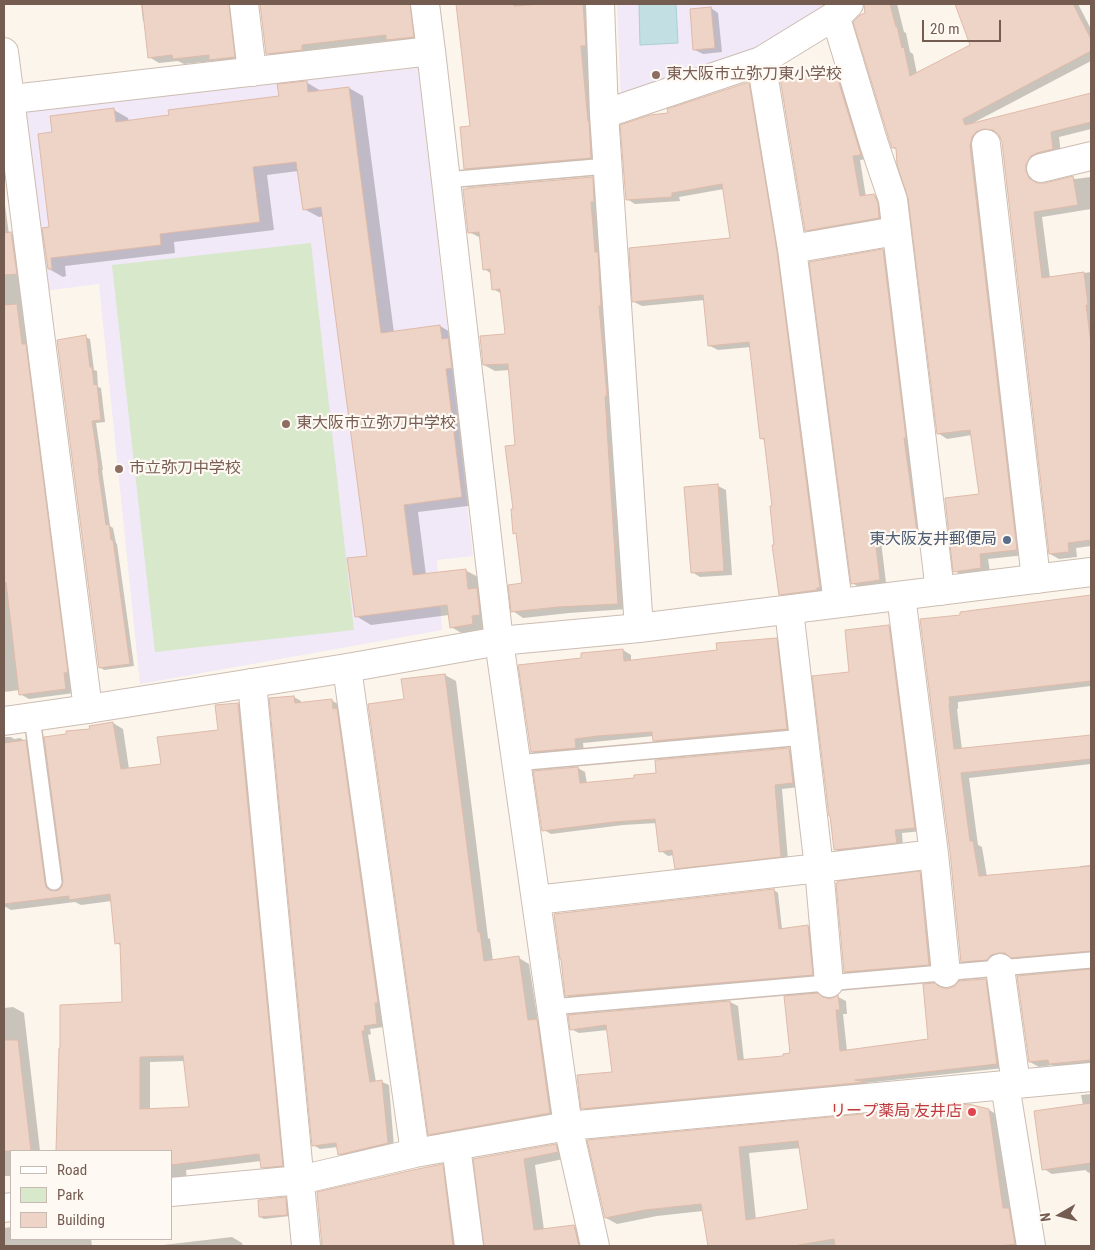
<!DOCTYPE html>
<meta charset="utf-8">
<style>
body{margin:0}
#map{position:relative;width:1095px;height:1250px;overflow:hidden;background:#fbf5ec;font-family:"Roboto Condensed",sans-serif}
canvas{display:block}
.frame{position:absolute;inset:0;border:5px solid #745c51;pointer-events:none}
.legend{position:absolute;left:10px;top:1150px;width:162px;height:90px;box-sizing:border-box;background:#fef9f3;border:1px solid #c7bab2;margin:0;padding:6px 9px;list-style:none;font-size:15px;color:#745c51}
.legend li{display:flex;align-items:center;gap:10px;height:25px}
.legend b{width:25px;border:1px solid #c7bab2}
.north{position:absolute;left:1035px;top:1190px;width:50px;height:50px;-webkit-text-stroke:4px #fef9f3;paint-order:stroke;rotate:262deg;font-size:14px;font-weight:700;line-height:20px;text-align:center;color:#745c51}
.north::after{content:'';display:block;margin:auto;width:18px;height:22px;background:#745c51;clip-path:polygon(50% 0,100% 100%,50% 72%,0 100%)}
.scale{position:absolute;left:922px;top:20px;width:79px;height:22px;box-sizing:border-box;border:2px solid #745c51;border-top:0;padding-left:6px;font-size:15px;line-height:18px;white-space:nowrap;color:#745c51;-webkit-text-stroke:4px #fef9f3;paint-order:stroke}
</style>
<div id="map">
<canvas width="1095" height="1250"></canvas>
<div class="frame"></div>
<ul class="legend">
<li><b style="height:6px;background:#fff"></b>Road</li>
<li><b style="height:14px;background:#d8e8cb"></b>Park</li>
<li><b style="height:14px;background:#eed4c6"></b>Building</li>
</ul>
<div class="north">N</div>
<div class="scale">20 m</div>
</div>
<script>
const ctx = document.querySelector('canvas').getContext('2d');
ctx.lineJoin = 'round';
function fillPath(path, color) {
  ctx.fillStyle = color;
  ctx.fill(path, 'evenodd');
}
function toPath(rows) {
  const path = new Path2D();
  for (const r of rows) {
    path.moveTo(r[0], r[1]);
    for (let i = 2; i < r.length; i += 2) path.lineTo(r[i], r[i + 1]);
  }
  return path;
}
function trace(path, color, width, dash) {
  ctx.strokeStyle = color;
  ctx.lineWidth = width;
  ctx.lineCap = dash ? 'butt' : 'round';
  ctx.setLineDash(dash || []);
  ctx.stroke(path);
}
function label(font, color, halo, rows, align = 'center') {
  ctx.font = font + ' "Roboto Condensed","Noto Sans JP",sans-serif';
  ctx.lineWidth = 4.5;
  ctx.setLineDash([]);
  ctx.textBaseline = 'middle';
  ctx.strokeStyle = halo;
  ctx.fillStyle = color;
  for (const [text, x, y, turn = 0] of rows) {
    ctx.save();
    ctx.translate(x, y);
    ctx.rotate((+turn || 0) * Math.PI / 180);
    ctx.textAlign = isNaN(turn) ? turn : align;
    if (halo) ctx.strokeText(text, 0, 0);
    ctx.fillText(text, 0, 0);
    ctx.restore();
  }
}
const education = toPath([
 [617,4,836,4,763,50,621,100],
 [418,68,473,556,437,560,442,630,140,684,99,284,43,291,25,110]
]);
const green = toPath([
 [311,243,354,630,155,652,112,265]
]);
const water = toPath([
 [639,4,676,4,678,43,640,45,639,4]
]);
const shadow = toPath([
 [141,4,239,4,244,62,220,65,214,61,184,64,178,61,159,63,149,57,146,23,143,21],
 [261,4,420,4,423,42,397,45,389,41,311,50,312,55,277,59,267,53],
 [457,4,592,4,601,163,476,174,466,168,472,127],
 [865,4,897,4,904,32,906,33,910,52,913,54,917,74,972,46,956,4,1078,4,1091,29,1091,61,969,125,969,126,1091,95,1091,129,1059,137,1061,154,1034,177,1038,184,1044,185,1073,178,1075,179,1091,177,1091,209,1042,217,1050,278,1091,272,1091,546,1076,548,1077,557,1059,559,1050,554,1003,142,999,134,993,133,1025,555,988,559,990,572,963,576,955,571,981,495,972,435,947,439,938,433,910,198,896,149,893,148,867,14],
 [711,8,718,13,722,52,703,54,695,50],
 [835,71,843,75,868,159,860,160,866,197,874,195,882,200,887,222,814,235,806,230],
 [306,82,321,91,349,88,363,96,394,333,440,326,454,334,476,505,418,512,426,575,465,570,480,578,487,632,465,635,451,627,449,615,371,625,356,616,368,557,324,216,319,217,304,209,298,171,267,175,274,230,174,242,175,253,65,266,66,276,63,277,49,269,53,133,114,110,128,118,129,122,170,116,281,97],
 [749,84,757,88,828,592,788,599,780,594,775,546,774,507,765,441,761,438,751,347,718,350,710,346,705,300,642,306,634,302,731,239,724,189,679,197,680,201,635,204,627,199,669,114],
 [4,138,8,177,4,177],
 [592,178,603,184,628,609,569,613,523,618,513,611,524,584,518,535,514,533,517,446,510,370,495,371,484,365,506,333,502,294,493,289,492,274,484,269,481,238,469,232],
 [4,198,9,234,11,234,20,238,74,693,29,699,20,694,20,690,4,692],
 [883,250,889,254,923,535,881,541,886,583,859,587,852,583],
 [85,337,90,339,94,370,97,371,98,387,101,388,105,422,96,423,103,470,102,470,110,526,113,528,116,543,117,544,134,666,104,670,100,667],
 [718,486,726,490,732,575,700,577,692,572],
 [1091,596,1091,686,958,702,958,709,957,709,962,750,1091,736,1091,764,969,778,978,845,982,847,987,877,1080,868,1080,866,1091,865,1091,956,1021,962,1014,958,1008,957,1000,960,970,966,962,961,951,852,921,620,961,616,961,613],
 [889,626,896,630,922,831,902,833,903,846,843,854,836,850,832,817,851,673],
 [776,640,784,644,795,733,662,745,654,740,654,736,583,743,584,752,540,756,532,751,583,659,623,650,631,655,631,662,718,651],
 [445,675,456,681,488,938,490,939,493,961,519,958,529,964,538,1021,547,1027,560,1119,440,1140,429,1134,405,700,403,681],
 [294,697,301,701,301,704,331,700,338,704,338,710,343,713,381,1006,383,1027,370,1029,371,1034,368,1035,376,1082,382,1082,389,1085,394,1147,345,1158,339,1154,338,1147,320,1149,313,1145],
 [238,704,248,710,292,1171,272,1173,262,1167,261,1161,186,1170,187,1181,171,1185,171,1151,57,1151,60,1049,123,1004,121,946,117,943,112,901,81,905,75,902,11,910,4,906,4,737,11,737,14,739,20,738,35,747,56,893,64,887,91,730,113,723,123,729,129,769,162,765,219,731],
 [184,1061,190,1109,150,1110,150,1062],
 [789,749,796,753,800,787,782,789,788,860,683,872,676,868,674,855,668,856,661,851,657,823,623,825,551,834,544,830,578,768,585,772,587,784,636,779],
 [920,873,926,876,936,968,851,975,845,971],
 [774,890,778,893,782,929,808,926,812,929,817,977,571,998,567,996],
 [1091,971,1091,1066,1059,1069,1052,1065,1039,1067,1030,1062,1018,977],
 [985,980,993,984,1004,1068,865,1083,871,1086,590,1113,583,1108,614,1073,608,1030,579,1033,571,1029,730,1002,738,1006,744,1061,785,1057,791,1054,825,999,830,1000,838,997,846,1001,847,1014,843,1014,847,1051,929,1041,942,989,947,990],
 [13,1007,24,1013,40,1151,11,1151,11,1176,4,1176,4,1008],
 [1091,1094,1091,1174,1086,1171,1086,1170,1052,1174,1044,1169,1083,1105,1081,1095],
 [989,1110,1000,1116,1025,1246,710,1246,703,1211,657,1216,617,1224,606,1218,589,1141],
 [801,1148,809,1210,756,1220,749,1153],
 [556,1145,567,1152,568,1158,535,1165,544,1230,574,1226,585,1233,588,1246,485,1246,475,1160],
 [442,1165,453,1172,463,1246,323,1246,323,1242],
 [285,1198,289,1200,290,1216,264,1219,260,1217],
 [11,1227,11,1239,91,1239,92,1246,4,1246,4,1228],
 [232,1237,242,1243,243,1246,154,1246]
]);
const building = toPath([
 [142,4,229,4,235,57,209,60,209,55,173,59,172,55,148,58,142,4],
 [260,4,410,4,414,37,386,40,386,35,302,45,302,50,266,54,260,4],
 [456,4,514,4,514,6,541,4,583,4,586,46,581,46,588,121,589,121,591,158,464,169,460,127,470,126,456,4],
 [864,4,890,4,896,27,897,26,902,48,904,47,910,76,970,45,955,4,1073,4,1091,39,1091,51,963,119,965,125,1091,93,1091,122,1051,132,1053,149,1037,153,1031,156,1026,164,1026,171,1029,178,1037,183,1045,183,1073,176,1078,205,1034,212,1042,278,1084,272,1088,305,1086,305,1091,344,1091,540,1068,543,1069,552,1049,554,1002,142,999,135,993,130,984,129,976,132,972,137,970,146,1017,550,980,554,981,568,953,572,945,498,979,494,970,430,937,434,908,198,897,165,896,148,892,148,889,139,853,22,860,15,865,13,864,4],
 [711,7,715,48,693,50,690,9,711,7],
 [835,70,861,155,853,156,860,196,874,194,878,203,879,218,805,231,780,78,835,70],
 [307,81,308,92,349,87,381,333,440,325,442,339,448,338,452,368,446,369,462,497,404,505,413,575,466,569,468,589,477,588,480,615,472,616,473,624,450,628,447,605,355,617,347,558,367,556,321,207,303,210,296,162,253,167,260,222,160,234,161,245,51,258,52,269,48,269,42,228,49,227,38,134,52,132,50,116,114,108,116,122,169,115,168,110,279,96,277,84,307,81],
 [749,82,777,251,820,588,817,588,817,590,779,595,772,545,774,545,770,506,772,506,764,438,760,439,749,342,708,346,703,295,632,302,629,248,730,238,722,184,672,193,672,197,626,200,620,125,650,115,668,113,667,109,749,82],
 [593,177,594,202,591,202,595,252,598,252,601,306,599,306,607,396,605,396,618,604,558,607,511,612,508,585,522,583,516,533,513,534,511,509,513,509,505,446,515,445,508,364,483,365,480,336,504,334,505,333,500,289,492,290,490,269,483,270,479,232,468,233,463,189,467,189,467,188,593,177],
 [11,232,17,274,4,275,4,233,11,232],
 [883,249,906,438,904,438,917,532,875,538,880,580,851,584,809,262,883,249],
 [17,304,22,344,26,344,68,672,64,673,66,689,19,695,6,582,4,583,4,305,17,304],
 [86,335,90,367,92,367,94,385,97,384,101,420,92,421,99,468,98,468,106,525,109,524,111,540,113,540,130,664,99,668,57,340,86,335],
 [718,484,724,571,691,573,684,487,718,484],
 [1091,595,1091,681,949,697,950,704,949,704,954,749,1091,735,1091,759,961,773,970,841,973,841,979,876,1091,866,1091,951,1011,958,1005,953,998,953,991,955,987,960,961,962,950,852,920,619,960,615,960,612,1091,595],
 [889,625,915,828,895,830,897,843,834,850,830,816,829,816,812,676,849,672,845,630,889,625],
 [777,638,787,729,653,741,652,732,598,736,575,739,576,748,531,752,518,665,581,658,581,653,623,649,624,661,717,650,716,643,777,638],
 [445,674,478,932,480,932,484,961,519,956,528,1020,537,1019,550,1113,428,1135,368,704,404,699,401,679,445,674],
 [294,696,295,703,332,699,333,709,337,708,378,1003,375,1003,377,1024,364,1026,365,1031,362,1031,370,1082,382,1080,388,1143,338,1155,336,1143,312,1146,269,698,294,696],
 [238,703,283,1166,261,1168,259,1154,171,1165,171,1151,56,1151,59,1048,60,1048,60,1005,122,1002,120,943,115,944,110,894,69,900,69,896,4,904,4,743,26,740,45,883,46,887,50,890,56,891,59,890,62,886,63,881,44,737,66,734,66,731,90,729,89,726,113,722,121,769,161,764,157,737,218,730,215,705,238,703],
 [183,1056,189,1107,140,1109,140,1057,183,1056],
 [789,748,793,783,775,785,781,857,675,869,672,850,659,852,655,819,614,822,542,831,533,771,578,767,580,783,634,778,634,775,656,773,655,760,789,748],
 [920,871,929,965,844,972,836,883,838,883,838,881,920,871],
 [774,889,779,929,808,925,813,975,565,996,561,959,560,959,554,914,774,889],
 [1091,969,1091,1060,1049,1064,1048,1060,1029,1062,1017,976,1091,969],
 [986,979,997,1064,855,1080,866,1082,581,1109,577,1075,612,1072,606,1025,570,1030,568,1015,730,1001,738,1060,783,1056,783,1054,790,1053,784,996,818,993,823,997,830,999,838,995,840,1010,836,1010,840,1051,928,1039,923,984,934,983,940,987,947,989,955,986,959,981,986,979],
 [4,1040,18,1040,31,1151,4,1151,4,1040],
 [1091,1103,1091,1163,1042,1170,1034,1111,1091,1103],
 [968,1104,989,1109,1003,1208,1009,1208,1015,1244,999,1246,835,1246,834,1239,793,1246,708,1246,701,1204,645,1210,605,1218,587,1140,968,1104],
 [798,1141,808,1209,746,1220,739,1147,798,1141],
 [556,1144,558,1152,524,1159,534,1230,574,1225,579,1246,484,1246,473,1159,556,1144],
 [443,1164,453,1246,322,1246,317,1192,413,1170,443,1164],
 [286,1197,287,1215,259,1217,258,1200,286,1197]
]);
const service = toPath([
 [446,180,607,166],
 [32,717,54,882],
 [516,763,804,737],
 [551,1007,1091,960]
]);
const minor = toPath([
 [244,4,252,72],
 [425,4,431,51,499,641,568,1126,595,1246],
 [600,4,604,114,639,628],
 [835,15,874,144,893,200,940,591],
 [4,52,88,709],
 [761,61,792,249,838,603],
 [4,100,431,51],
 [604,114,761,61,841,12,849,4],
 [986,144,1036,579],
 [1041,168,1091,156],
 [792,249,896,231],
 [901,596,934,854,946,973],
 [789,610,819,868,829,983],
 [347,668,415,1153],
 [252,683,306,1246],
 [536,900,819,868,934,854],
 [1000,968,1016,1084],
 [1005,1085,1031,1246],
 [456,1146,469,1246],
 [171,1192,300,1180,415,1153,568,1126,1091,1077],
 [4,1208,11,1207]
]);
const tertiary = toPath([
 [4,721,88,709,347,668,499,641,639,628,1091,572]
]);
const markers = [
 [656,75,5,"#8d6e63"],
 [286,424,5,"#8d6e63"],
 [119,469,5,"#8d6e63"],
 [1007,540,5,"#5c6f8a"],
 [972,1112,5,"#e0444e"]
];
const educationNames = [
 ["東大阪市立弥刀東小学校",666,75],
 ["東大阪市立弥刀中学校",296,424],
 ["市立弥刀中学校",129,469]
];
const serviceNames = [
 ["東大阪友井郵便局",997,540]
];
const healthNames = [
 ["リープ薬局 友井店",962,1112]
];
fillPath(education, '#f1e8f8');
fillPath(green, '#d8e8cb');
fillPath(water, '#c2e0e3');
trace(water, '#a9cfd4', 1);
fillPath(shadow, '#0003');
fillPath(building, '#eed4c6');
trace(building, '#dfbaa8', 1);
trace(service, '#cdbdb3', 18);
trace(minor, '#cdbdb3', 30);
trace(tertiary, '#cdbdb3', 30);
trace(service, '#fff', 15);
trace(minor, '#fff', 28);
trace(tertiary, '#fff', 28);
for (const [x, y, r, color] of markers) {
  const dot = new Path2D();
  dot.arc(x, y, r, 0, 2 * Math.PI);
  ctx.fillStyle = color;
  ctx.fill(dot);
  trace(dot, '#fef9f3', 2);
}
label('16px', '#785e54', '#fef9f3', educationNames, 'left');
label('16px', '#4e5e75', '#fef9f3', serviceNames, 'right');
label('16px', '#be3a42', '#fef9f3', healthNames, 'right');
</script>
